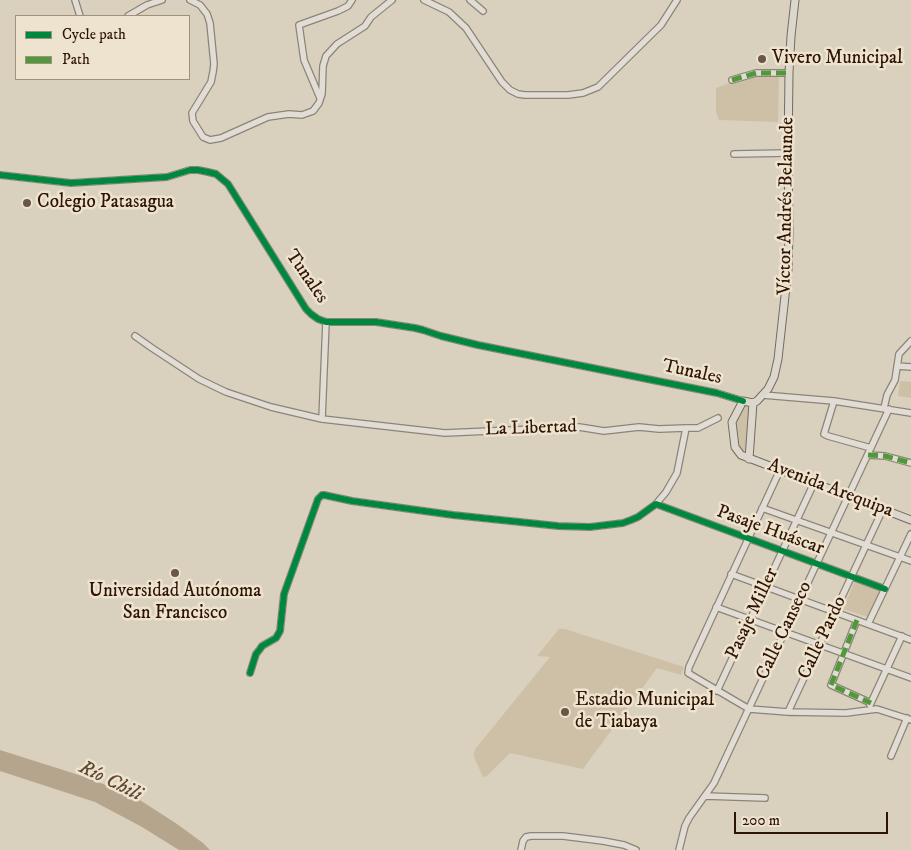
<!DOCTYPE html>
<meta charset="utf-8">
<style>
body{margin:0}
#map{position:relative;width:911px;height:850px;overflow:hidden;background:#d9d0be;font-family:"IM FELL DW Pica",serif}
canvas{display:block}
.legend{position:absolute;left:15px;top:15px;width:175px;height:65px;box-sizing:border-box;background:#ede3ce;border:1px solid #a1907d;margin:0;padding:6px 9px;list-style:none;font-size:15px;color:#2f1403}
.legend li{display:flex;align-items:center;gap:10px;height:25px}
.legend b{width:25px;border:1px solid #a1907d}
.scale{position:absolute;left:734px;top:812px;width:154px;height:22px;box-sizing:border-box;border:2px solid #2f1403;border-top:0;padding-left:6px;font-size:15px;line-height:18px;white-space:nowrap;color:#2f1403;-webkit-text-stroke:4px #ede3ce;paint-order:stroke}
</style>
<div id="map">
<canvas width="911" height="850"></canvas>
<ul class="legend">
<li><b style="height:6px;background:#00873e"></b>Cycle path</li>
<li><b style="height:6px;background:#509839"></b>Path</li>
</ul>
<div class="scale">200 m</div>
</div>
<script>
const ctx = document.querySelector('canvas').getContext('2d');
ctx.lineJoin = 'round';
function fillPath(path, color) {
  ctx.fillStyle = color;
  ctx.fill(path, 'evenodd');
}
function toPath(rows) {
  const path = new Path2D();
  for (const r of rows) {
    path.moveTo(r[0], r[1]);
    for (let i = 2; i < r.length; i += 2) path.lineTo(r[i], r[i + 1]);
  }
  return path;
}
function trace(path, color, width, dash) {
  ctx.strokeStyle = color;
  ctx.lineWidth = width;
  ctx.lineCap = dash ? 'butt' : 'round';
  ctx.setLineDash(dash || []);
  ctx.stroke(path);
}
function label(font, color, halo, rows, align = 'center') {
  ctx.font = font + ' "IM FELL DW Pica",serif';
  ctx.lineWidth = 5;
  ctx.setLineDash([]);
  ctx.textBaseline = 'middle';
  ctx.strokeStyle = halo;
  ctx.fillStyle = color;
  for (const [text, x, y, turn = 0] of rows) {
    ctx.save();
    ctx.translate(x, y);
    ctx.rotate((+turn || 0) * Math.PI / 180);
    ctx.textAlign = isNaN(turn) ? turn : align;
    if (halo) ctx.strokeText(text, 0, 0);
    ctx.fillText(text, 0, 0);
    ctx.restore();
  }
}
const green = toPath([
 [755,74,779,74,778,122,719,120,716,112,716,88],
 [900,381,911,382,911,398,898,396],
 [745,405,749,408,746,449,742,452,738,449,734,425,740,407],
 [855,581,883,591,871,618,843,609],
 [559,629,565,629,684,667,681,675,657,668,583,769,510,753,487,776,483,777,474,757,474,753,476,748,550,657,537,656]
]);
const water = toPath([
 [0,750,82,776,132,795,177,824,203,843,210,850,179,850,142,827,95,802,0,771]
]);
const minor = toPath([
 [75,0,80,16],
 [190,0,200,5,207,14,210,23,214,64,213,72,211,82,192,113,193,121,203,137,210,140,221,138,268,117,289,114,302,115,313,111,319,103,322,94,323,66,326,56,337,44,365,26,371,17,392,0],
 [424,0,449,12,466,28,502,82,510,90,518,94,525,95,568,95,583,93,598,87,661,25,677,0],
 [470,0,483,11],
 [128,16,147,5,162,0],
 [732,80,756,73,789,73],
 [320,98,304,60,299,25,338,11,348,6,352,0],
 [734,154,788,153],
 [0,175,71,183,167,177,190,170,198,170,208,172,216,174,228,184,306,309,311,314,318,319,326,322,376,322,415,328,423,330,441,336,478,345,717,393,743,401],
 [135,336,152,348,199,379,226,392,271,407,322,419,445,433,579,427,604,431,639,427,659,429,686,428,677,473,666,492,656,504],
 [897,366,911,367],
 [763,395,834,401,911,413],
 [834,401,824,434,828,436,871,448],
 [884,408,887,395,895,380,899,354,911,341],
 [322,419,326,322],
 [686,428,698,428,718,418],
 [868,455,885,456,911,463],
 [780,470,689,667,688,673,749,709,788,712,846,713,877,709,911,720],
 [762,508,911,561],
 [731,574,911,640],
 [716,607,911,678],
 [857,620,831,685,871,703],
 [868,624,911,534],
 [250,673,256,654,260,649,262,646,276,638,280,631,284,594,318,499,322,495,324,495,352,501,453,515,558,526,590,527,623,523,631,520,638,517,656,504,885,589],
 [717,691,814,483],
 [870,705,902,636],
 [788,712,883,509],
 [891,756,907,718],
 [705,796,765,798],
 [521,850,523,841,526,837,531,836,563,836,603,841,624,845,636,850],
 [679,850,685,826,689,818,714,783,889,409]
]);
const major = toPath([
 [753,403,757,401,768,389,774,377,778,359,788,269,789,233,788,153,789,73,791,36,795,0],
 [753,403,743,401,732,422,735,447,741,455,911,520],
 [749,459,753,403]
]);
const quiet = toPath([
 [732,80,756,73,789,73],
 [868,455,885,456,911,463],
 [857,620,831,685,871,703]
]);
const cycleway = toPath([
 [0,175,71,183,167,177,190,170,198,170,208,172,216,174,228,184,306,309,311,314,318,319,326,322,376,322,415,328,423,330,441,336,478,345,717,393,743,401],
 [250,673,256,654,260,649,262,646,276,638,280,631,284,594,318,499,322,495,324,495,352,501,453,515,558,526,590,527,623,523,631,520,638,517,656,504,885,589]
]);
const markers = [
 [762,59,5,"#6a5644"],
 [27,203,5,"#6a5644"],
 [175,573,5,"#6a5644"],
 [565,712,5,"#6a5644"]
];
const poiNames = [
 ["Vivero Municipal",772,59],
 ["Colegio Patasagua",37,203],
 ["Universidad Autónoma",175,592,"center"],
 ["San Francisco",175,614,"center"],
 ["Estadio Municipal",575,701],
 ["de Tiabaya",575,723]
];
const streetNames = [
 ["Víctor Andrés Belaunde",787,206,-89],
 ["Tunales",306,277,55],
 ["Tunales",692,373,12],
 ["La Libertad",531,429,-2],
 ["Avenida Arequipa",830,489,21],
 ["Pasaje Huáscar",770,531,20],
 ["Pasaje Miller",753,614,-65],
 ["Calle Canseco",785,631,-65],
 ["Calle Pardo",823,638,-65]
];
const waterNames = [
 ["Río Chili",110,782,26]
];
fillPath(green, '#cec0a7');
fillPath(water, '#b5a58c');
trace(minor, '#8c8478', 8);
trace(major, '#746a5f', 9);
trace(minor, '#e2ddd4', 5.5);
trace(major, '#dcd7cc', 7);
trace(quiet, '#509839', 5, [10, 5]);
trace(cycleway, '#00873e', 6);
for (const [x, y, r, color] of markers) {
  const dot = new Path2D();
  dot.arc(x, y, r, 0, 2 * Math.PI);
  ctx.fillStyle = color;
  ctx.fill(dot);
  trace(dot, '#ede3ce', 2);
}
label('19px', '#2f1403', '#ede3ce', poiNames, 'left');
label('19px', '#2f1403', '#ede3ce', streetNames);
label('italic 20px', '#5f4731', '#ede3ce', waterNames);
</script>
